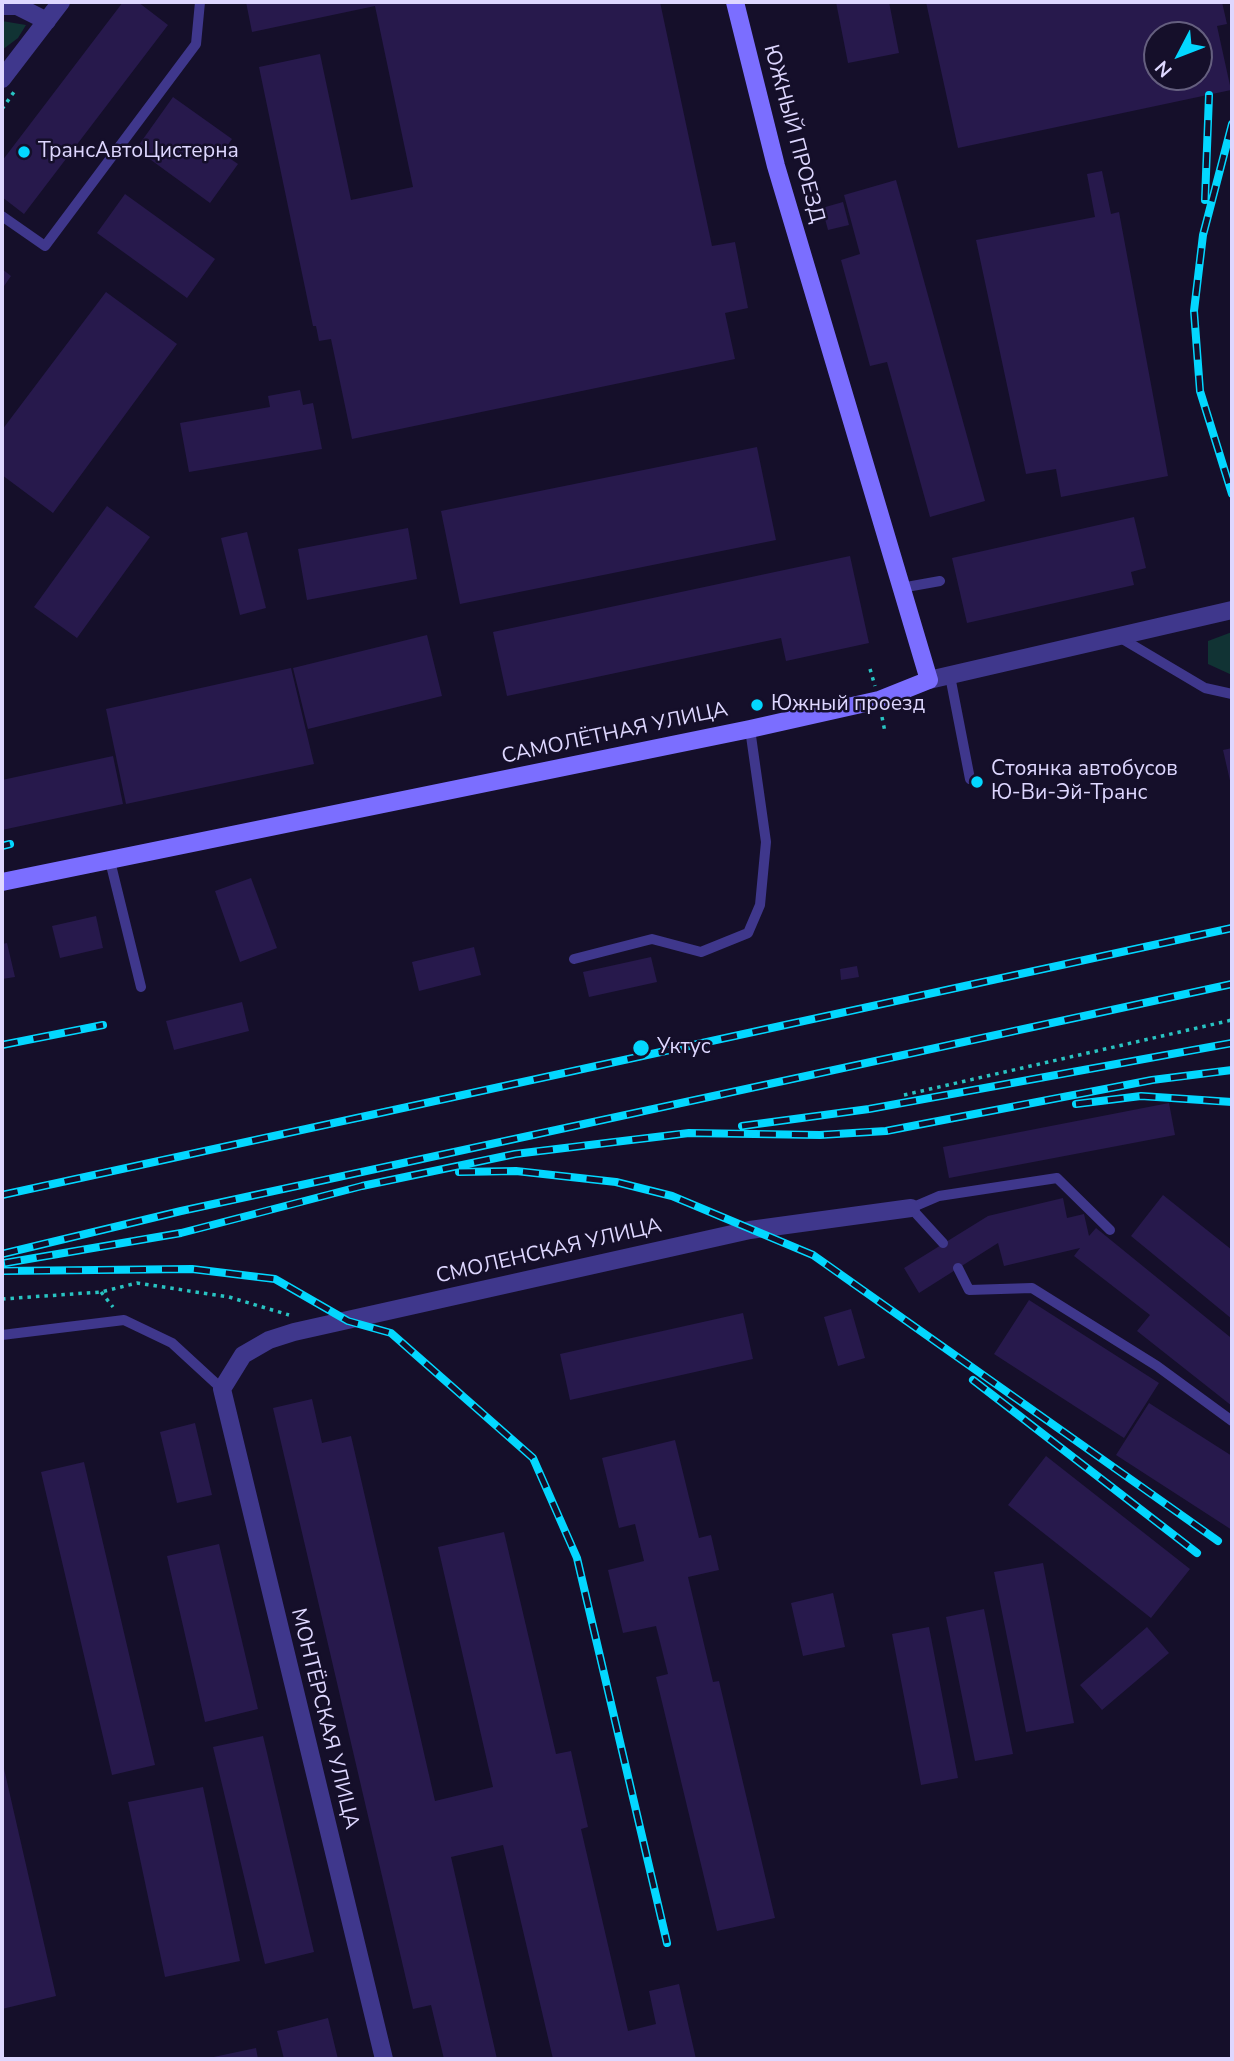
<!DOCTYPE html>
<meta charset="utf-8">
<style>
body{margin:0}
#map{position:relative;width:1234px;height:2061px;overflow:hidden;background:#150f2a;font-family:"Nunito Sans",sans-serif}
canvas{display:block}
.frame{position:absolute;inset:0;border:4px solid #ded7ff;pointer-events:none}
.north{position:absolute;left:1143px;top:21px;width:70px;height:70px;box-sizing:border-box;background:#150f2a;border:2px solid #655f7f;border-radius:50%;rotate:228deg;font-size:19px;font-weight:700;line-height:28px;text-align:center;color:#ded7ff}
.north::after{content:'';display:block;margin:auto;width:24px;height:32px;background:#03d7ff;clip-path:polygon(50% 0,100% 100%,50% 72%,0 100%)}
</style>
<div id="map">
<canvas width="1234" height="2061"></canvas>
<div class="frame"></div>
<div class="north">N</div>
</div>
<script>
const ctx = document.querySelector('canvas').getContext('2d');
ctx.lineJoin = 'round';
function fillPath(path, color) {
  ctx.fillStyle = color;
  ctx.fill(path, 'evenodd');
}
function toPath(rows) {
  const path = new Path2D();
  for (const r of rows) {
    path.moveTo(r[0], r[1]);
    for (let i = 2; i < r.length; i += 2) path.lineTo(r[i], r[i + 1]);
  }
  return path;
}
function trace(path, color, width, dash) {
  ctx.strokeStyle = color;
  ctx.lineWidth = width;
  ctx.lineCap = dash ? 'butt' : 'round';
  ctx.setLineDash(dash || []);
  ctx.stroke(path);
}
function label(font, color, halo, rows, align = 'center') {
  ctx.font = font + ' "Nunito Sans",sans-serif';
  ctx.lineWidth = 5;
  ctx.setLineDash([]);
  ctx.textBaseline = 'middle';
  ctx.strokeStyle = halo;
  ctx.fillStyle = color;
  for (const [text, x, y, turn = 0] of rows) {
    ctx.save();
    ctx.translate(x, y);
    ctx.rotate((+turn || 0) * Math.PI / 180);
    ctx.textAlign = isNaN(turn) ? turn : align;
    if (halo) ctx.strokeText(text, 0, 0);
    ctx.fillText(text, 0, 0);
    ctx.restore();
  }
}
const green = toPath([
 [2,21,26,25,18,38,2,50],
 [1232,632,1232,675,1208,664,1208,641]
]);
const building = toPath([
 [123,2,138,2,168,25,24,214,2,197,2,161],
 [246,2,660,2,712,246,735,242,748,308,725,313,735,359,352,439,331,339,319,341,316,326,313,326,259,67,320,54,351,200,413,187,375,6,252,32],
 [836,2,889,2,899,53,848,63],
 [926,2,1222,2,1227,24,1217,26,1231,90,958,148],
 [1157,35,1199,35,1199,77,1157,77],
 [173,97,232,139,222,153,238,164,210,203,136,149],
 [1102,171,1111,214,1119,212,1168,476,1061,497,1056,469,1026,474,976,240,1095,217,1087,174],
 [896,180,985,501,930,517,887,362,870,366,841,260,860,254,844,195],
 [125,194,215,259,187,298,97,233],
 [843,202,849,225,828,230,822,208],
 [2,269,11,276,2,289],
 [106,292,177,344,53,513,2,475,2,430],
 [300,390,303,405,313,403,322,449,189,472,180,423,270,407,268,396],
 [757,447,776,540,460,604,441,511],
 [107,506,150,537,77,638,34,607],
 [1134,517,1146,568,1131,572,1134,585,967,623,952,558],
 [408,528,417,579,307,600,298,549],
 [247,532,266,608,240,615,221,538],
 [850,556,869,643,786,661,781,638,507,696,493,632],
 [427,635,442,696,308,729,293,668],
 [291,668,314,764,126,804,106,709],
 [1232,748,1232,785,1231,785,1223,750],
 [113,756,123,804,2,830,2,780],
 [251,878,277,948,240,962,215,891],
 [96,916,103,948,60,958,52,926],
 [7,943,15,977,2,979,2,944],
 [474,947,481,975,419,991,412,962],
 [651,957,657,982,589,997,583,972],
 [857,966,859,977,841,980,840,969],
 [242,1002,249,1031,174,1050,166,1021],
 [1169,1103,1175,1135,949,1178,943,1147],
 [1163,1195,1232,1250,1232,1319,1131,1236],
 [1063,1198,1067,1218,1084,1214,1089,1236,1096,1228,1230,1337,1232,1335,1232,1406,1137,1331,1150,1315,1074,1256,1080,1248,1004,1266,998,1243,919,1293,904,1268,988,1216],
 [1029,1300,1159,1383,1124,1438,994,1354],
 [851,1309,865,1358,838,1366,824,1317],
 [743,1313,753,1359,570,1400,560,1354],
 [312,1399,322,1443,351,1436,435,1801,493,1787,438,1547,504,1532,556,1754,571,1751,588,1827,581,1829,628,2031,656,2024,649,1991,679,1984,696,2059,553,2059,503,1845,451,1857,497,2059,444,2059,431,2005,413,2009,273,1408],
 [1149,1403,1232,1456,1232,1530,1116,1455],
 [195,1423,212,1495,177,1503,160,1432],
 [675,1440,699,1538,711,1535,719,1570,688,1577,713,1682,719,1681,775,1918,717,1931,656,1677,668,1674,656,1626,623,1633,608,1570,644,1561,635,1524,619,1528,602,1458],
 [1046,1456,1190,1569,1151,1618,1008,1505],
 [84,1462,155,1765,112,1775,41,1472],
 [219,1544,258,1709,205,1722,167,1556],
 [1043,1563,1074,1723,1026,1732,994,1572],
 [833,1593,845,1647,803,1656,791,1603],
 [984,1609,1013,1754,975,1761,946,1617],
 [929,1627,958,1778,921,1785,892,1634],
 [1147,1627,1169,1653,1102,1710,1080,1685],
 [263,1736,314,1952,265,1964,213,1747],
 [2,1760,56,1996,2,2009],
 [203,1787,240,1961,165,1977,128,1802],
 [328,2018,338,2059,284,2059,277,2031],
 [256,2048,258,2059,209,2059,209,2058]
]);
const path = toPath([
 [2,109,14,92],
 [870,669,875,686],
 [882,717,885,732],
 [904,1095,1232,1020],
 [101,1292,113,1307],
 [2,1299,101,1292,137,1283,229,1297,289,1315]
]);
const service = toPath([
 [2,216,45,246,196,44,200,2],
 [901,588,940,581],
 [1119,637,1205,688,1232,694],
 [950,676,970,779],
 [110,861,141,987],
 [574,959,652,939,701,952,748,933,760,905,766,842,750,729],
 [943,1243,911,1208,939,1196,1057,1178,1110,1230],
 [958,1268,969,1290,1032,1288,1157,1366,1232,1421],
 [2,1335,124,1320,172,1343,222,1389]
]);
const minor = toPath([
 [2,6,17,6,47,21],
 [2,79,61,2],
 [929,680,1232,610],
 [384,2059,222,1389,243,1355,269,1340,294,1332,750,1230,911,1208]
]);
const secondary = toPath([
 [2,882,750,729,879,700,929,680,776,166,735,2]
]);
const rail = toPath([
 [1232,124,1203,235,1194,311,1200,391,1232,494],
 [1205,200,1209,95],
 [2,846,10,844],
 [2,1045,103,1025],
 [1076,1104,1141,1096,1232,1102],
 [742,1126,869,1109,1232,1043],
 [459,1172,516,1171,616,1182,672,1196,813,1255,1218,1541],
 [2,1195,1232,928],
 [2,1254,181,1211,1232,984],
 [5,1263,181,1233,362,1186,515,1154,689,1133,820,1135,886,1131,1152,1080,1232,1070],
 [2,1271,192,1269,275,1279,348,1321,391,1333,533,1458,577,1558,667,1943],
 [973,1380,1197,1553]
]);
const markers = [
 [24,152,7,"#03d7ff"],
 [757,705,7,"#03d7ff"],
 [977,782,7,"#03d7ff"],
 [641,1048,9,"#03d7ff"]
];
const streetNames = [
 ["ЮЖНЫЙ ПРОЕЗД",793,134,75],
 ["САМОЛЁТНАЯ УЛИЦА",615,734,-12],
 ["СМОЛЕНСКАЯ УЛИЦА",549,1252,-13],
 ["МОНТЁРСКАЯ УЛИЦА",324,1719,76]
];
const poiNames = [
 ["ТрансАвтоЦистерна",38,152],
 ["Южный проезд",771,705],
 ["Стоянка автобусов",991,770],
 ["Ю-Ви-Эй-Транс",991,794],
 ["Уктус",657,1048]
];
fillPath(green, '#113334');
fillPath(building, '#27194c');
trace(path, '#28c3c2', 3.5, [3.5, 5]);
trace(service, '#3f378c', 10);
trace(minor, '#3f378c', 18);
trace(secondary, '#7b6eff', 18);
trace(rail, '#03d7ff', 8);
trace(rail, '#150f2a', 5, [16]);
for (const [x, y, r, color] of markers) {
  const dot = new Path2D();
  dot.arc(x, y, r, 0, 2 * Math.PI);
  ctx.fillStyle = color;
  ctx.fill(dot);
  trace(dot, '#150f2a', 2.5);
}
label('21px', '#ded7ff', '#150f2a', streetNames);
label('21px', '#ded7ff', '#150f2a', poiNames, 'left');
</script>
